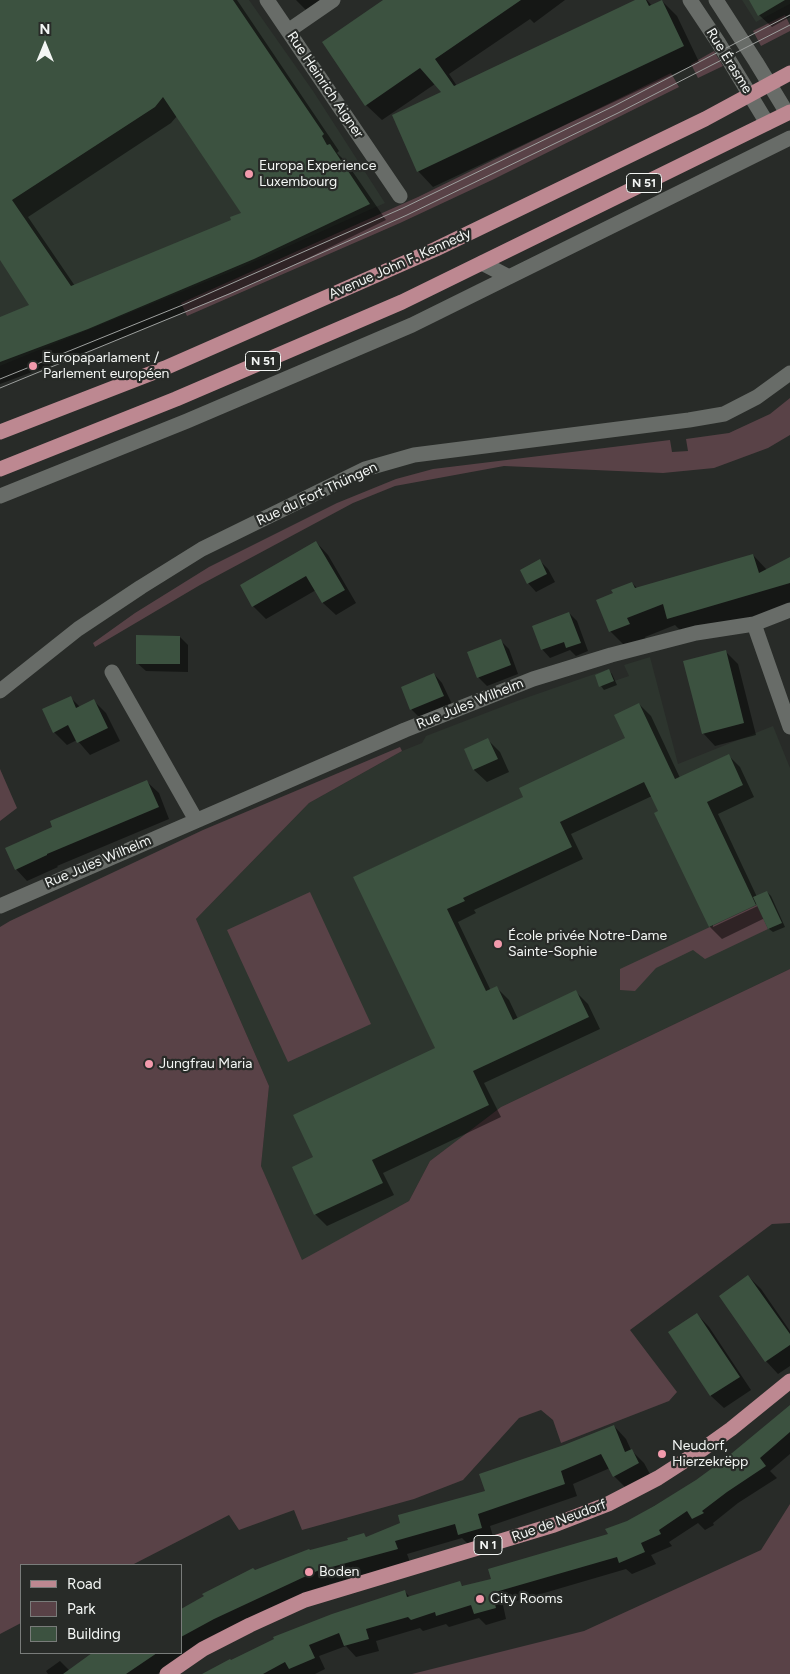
<!DOCTYPE html>
<meta charset="utf-8">
<style>
body{margin:0}
#map{position:relative;width:790px;height:1674px;overflow:hidden;background:#282b28;font-family:Figtree,sans-serif}
canvas{display:block}
.legend{position:absolute;left:20px;top:1564px;width:162px;height:90px;box-sizing:border-box;background:#282b28;border:1px solid #797c7a;margin:0;padding:6px 9px;list-style:none;font-size:15px;color:#f3f6f4}
.legend li{display:flex;align-items:center;gap:10px;height:25px}
.legend b{width:25px;border:1px solid #797c7a}
.north{position:absolute;left:20px;top:20px;width:50px;height:50px;-webkit-text-stroke:4px #282b28;paint-order:stroke;rotate:0deg;font-size:14px;font-weight:700;line-height:20px;text-align:center;color:#f3f6f4}
.north::after{content:'';display:block;margin:auto;width:18px;height:22px;background:#f3f6f4;clip-path:polygon(50% 0,100% 100%,50% 72%,0 100%)}
</style>
<div id="map">
<canvas width="790" height="1674"></canvas>
<ul class="legend">
<li><b style="height:6px;background:#bd8891"></b>Road</li>
<li><b style="height:14px;background:#594247"></b>Park</li>
<li><b style="height:14px;background:#3c5240"></b>Building</li>
</ul>
<div class="north">N</div>
</div>
<script>
const ctx = document.querySelector('canvas').getContext('2d');
ctx.lineJoin = 'round';
function fillPath(path, color) {
  ctx.fillStyle = color;
  ctx.fill(path, 'evenodd');
}
function toPath(rows) {
  const path = new Path2D();
  for (const r of rows) {
    path.moveTo(r[0], r[1]);
    for (let i = 2; i < r.length; i += 2) path.lineTo(r[i], r[i + 1]);
  }
  return path;
}
function trace(path, color, width, dash) {
  ctx.strokeStyle = color;
  ctx.lineWidth = width;
  ctx.lineCap = dash ? 'butt' : 'round';
  ctx.setLineDash(dash || []);
  ctx.stroke(path);
}
function label(font, color, halo, rows, align = 'center') {
  ctx.font = font + ' Figtree,sans-serif';
  ctx.lineWidth = 4.5;
  ctx.setLineDash([]);
  ctx.textBaseline = 'middle';
  ctx.strokeStyle = halo;
  ctx.fillStyle = color;
  for (const [text, x, y, turn = 0] of rows) {
    ctx.save();
    ctx.translate(x, y);
    ctx.rotate((+turn || 0) * Math.PI / 180);
    ctx.textAlign = isNaN(turn) ? turn : align;
    if (halo) ctx.strokeText(text, 0, 0);
    ctx.fillText(text, 0, 0);
    ctx.restore();
  }
}
const built = toPath([
 [0,0,249,0,313,91,385,203,240,268,0,366],
 [742,0,790,0,790,4,756,22],
 [650,657,678,764,773,726,790,768,790,969,501,1107,430,1161,409,1201,302,1261,261,1166,269,1086,196,919,309,803,402,751,422,743,426,736,517,701,609,669,614,681,629,676,624,665]
]);
const green = toPath([
 [785,15,790,25,790,31,761,46,753,31],
 [714,51,723,66,698,78,691,64],
 [671,73,679,87,492,180,400,223,187,316,181,303,418,197],
 [790,398,790,435,768,448,714,468,663,473,504,466,395,486,353,503,200,585,95,647,93,643,135,613,209,567,337,503,396,479,433,469,670,440,672,452,688,451,686,439,729,433,770,414],
 [400,747,402,751,309,803,196,919,269,1086,261,1166,302,1260,409,1201,430,1161,501,1107,790,969,790,1223,772,1224,630,1330,677,1392,669,1401,561,1443,553,1420,541,1410,519,1418,463,1480,414,1499,302,1530,294,1510,239,1530,229,1515,132,1565,21,1565,21,1623,0,1634,0,927,10,921,203,830],
 [0,769,17,808,0,821],
 [310,892,371,1024,288,1062,227,930],
 [757,905,768,929,705,959,693,950,656,968,635,991,620,990,620,969],
 [790,1504,790,1674,412,1674,584,1631,761,1550]
]);
const shadow = toPath([
 [0,0,237,0,339,151,337,153,346,162,386,220,271,276,105,345,0,384,0,318,31,305,0,258],
 [177,116,242,214,232,221,75,286,28,217,171,123],
 [296,0,329,0,309,13],
 [386,0,565,0,534,23,530,19,449,74,457,86,638,0,647,0,652,6,662,1,677,16,699,62,433,187,418,171,443,93,435,84,382,120,366,105],
 [751,0,790,0,790,17,772,27,759,15],
 [316,542,328,555,356,603,336,615,323,603,316,590,266,619,253,606,241,586],
 [753,555,767,570,790,558,790,607,687,637,675,625,645,637,648,643,629,650,610,631,614,594,632,583,638,589],
 [540,561,548,569,555,582,536,592,528,583],
 [569,613,577,621,588,651,576,656,570,650,550,658,542,649],
 [180,637,188,645,188,672,146,671,137,663],
 [500,640,509,649,518,674,487,686,479,678,469,653],
 [725,651,738,664,756,735,715,746,703,733],
 [608,670,612,674,617,685,604,690,601,686],
 [434,674,442,683,452,704,420,718,412,710,402,688],
 [70,697,80,707,94,701,106,713,120,741,90,755,77,740,67,745,54,732],
 [639,704,651,716,680,778,728,755,740,767,754,797,718,814,757,897,767,892,771,896,785,927,773,932,769,929,765,918,722,939,710,927,656,814,660,812,652,796,571,834,583,859,474,910,476,913,458,922,491,991,497,988,509,1000,518,1019,576,992,588,1004,600,1029,484,1083,501,1117,383,1173,394,1195,327,1226,315,1214,315,1158,436,1049,354,877,524,797,626,739],
 [761,902,762,904,713,927,713,924],
 [488,740,500,752,509,772,487,782,474,770,465,750],
 [147,782,159,793,169,819,57,866,58,867,27,881,16,869],
 [748,1276,761,1289,790,1331,790,1366,778,1374,766,1361],
 [697,1314,709,1327,751,1390,724,1408,711,1396,669,1333],
 [790,1406,790,1454,770,1471,777,1478,738,1503,713,1523,714,1525,705,1530,698,1523,669,1542,672,1546,651,1555,656,1564,632,1574,626,1569,503,1605,506,1619,486,1625,479,1618,449,1627,446,1624,423,1631,420,1628,376,1641,379,1651,356,1657,346,1646,319,1656,325,1669,315,1674,207,1674,231,1661,404,1591,411,1598,459,1583,464,1587,492,1580,609,1535,627,1522,696,1481,727,1459],
 [614,1426,626,1439,631,1450,644,1463,651,1476,627,1489,614,1476,610,1468,573,1484,577,1496,490,1526,494,1540,471,1547,462,1538,407,1554,410,1562,330,1584,227,1631,157,1674,48,1674,46,1671,60,1661,70,1671,94,1653,106,1653,107,1654,109,1653,181,1653,181,1610,255,1571,350,1540,364,1534,367,1538,487,1492,564,1447]
]);
const building = toPath([
 [0,0,233,0,324,134,322,136,327,145,330,144,370,204,254,259,88,329,0,362,0,317,29,305,0,260],
 [163,97,241,213,230,217,231,220,71,286,12,200,155,107],
 [383,0,521,0,435,59,454,86,635,0,646,0,649,6,662,0,684,46,417,172,392,115,441,92,420,68,365,106,322,42],
 [749,0,785,0,758,16],
 [316,541,345,590,322,603,306,576,252,607,240,585],
 [753,554,759,573,790,557,790,583,667,619,663,604,627,618,630,624,609,632,596,600,613,593,611,590,632,582,635,588],
 [540,559,547,574,527,584,520,570],
 [569,612,581,643,566,648,564,642,541,650,532,626],
 [136,635,180,636,180,664,136,664],
 [501,639,511,665,477,678,467,652],
 [726,650,744,723,702,734,683,661],
 [609,669,614,681,599,687,595,675],
 [434,673,444,696,410,710,401,687],
 [71,696,76,708,94,699,108,728,77,743,68,725,53,733,42,709],
 [639,703,675,779,729,754,743,785,707,802,756,905,709,927,654,813,658,811,644,782,560,822,572,847,463,898,465,901,447,909,486,991,497,986,513,1020,576,990,589,1017,473,1071,489,1105,372,1160,383,1183,314,1215,292,1167,313,1157,293,1115,435,1048,353,877,523,797,519,788,625,738,614,715],
 [488,738,498,759,473,770,464,749],
 [147,780,159,807,47,854,47,855,15,870,5,848,52,827,50,821],
 [767,891,782,923,768,929,753,897],
 [748,1275,790,1334,790,1345,765,1362,719,1296],
 [697,1313,740,1377,710,1396,668,1332],
 [790,1405,790,1432,760,1458,766,1466,727,1492,702,1511,704,1513,692,1519,687,1511,659,1530,661,1534,641,1543,645,1552,619,1563,617,1557,492,1593,496,1608,474,1614,471,1605,436,1616,435,1612,411,1620,408,1617,366,1629,369,1639,344,1646,339,1633,309,1645,315,1658,289,1669,285,1662,263,1674,202,1674,230,1659,231,1660,274,1639,273,1637,332,1614,405,1590,407,1597,460,1581,462,1586,491,1579,488,1569,608,1534,605,1529,627,1521,654,1506,696,1480,726,1458],
 [614,1425,625,1452,632,1449,639,1463,613,1477,601,1454,561,1471,565,1484,478,1514,482,1528,458,1535,455,1524,395,1541,398,1549,317,1571,214,1619,181,1637,181,1609,204,1596,202,1594,253,1568,255,1570,309,1549,310,1550,348,1540,347,1538,364,1533,366,1537,400,1523,398,1515,485,1491,479,1474,564,1445],
 [92,1653,157,1653,126,1674,63,1674]
]);
const street = toPath([
 [267,0,400,196],
 [288,31,333,0],
 [482,263,509,277],
 [0,496,187,421,412,325,790,138],
 [754,624,790,727],
 [112,672,196,820],
 [0,691,78,629,141,587,202,549,365,469,414,455,689,420,724,414,757,397,790,373],
 [0,906,405,730,533,679,611,655,696,633,754,624,790,610]
]);
const secondary = toPath([
 [690,0,718,42,767,123],
 [716,0,756,62,787,113]
]);
const primary = toPath([
 [0,432,165,368,436,249,705,119,790,73],
 [0,469,176,399,402,302,790,112],
 [167,1674,203,1649,250,1625,305,1600,554,1525,608,1504,658,1478,703,1449,731,1429,790,1381]
]);
const tram = toPath([
 [0,379,185,304,403,208,614,106,790,15],
 [0,388,229,294,407,215,618,113,790,25]
]);
const markers = [
 [249,174,5,"#f29aac"],
 [33,366,5,"#f29aac"],
 [498,944,5,"#f29aac"],
 [149,1064,5,"#f29aac"],
 [662,1454,5,"#f29aac"],
 [309,1572,5,"#f29aac"],
 [480,1599,5,"#f29aac"]
];
const shields = [
 [644,183,35],
 [263,361,35],
 [488,1545,28]
];
const shieldNames = [
 ["N 51",644,183],
 ["N 51",263,361],
 ["N 1",488,1545]
];
const streetNames = [
 ["Rue Érasme",729,61,58],
 ["Rue Heinrich Aigner",325,85,56],
 ["Avenue John F. Kennedy",400,264,-24],
 ["Rue du Fort Thüngen",317,494,-25],
 ["Rue Jules Wilhelm",470,704,-22],
 ["Rue Jules Wilhelm",98,862,-23],
 ["Rue de Neudorf",559,1521,-20]
];
const poiNames = [
 ["Europa Experience",259,166],
 ["Luxembourg",259,182],
 ["Europaparlament /",43,358],
 ["Parlement européen",43,374],
 ["École privée Notre-Dame",508,936],
 ["Sainte-Sophie",508,952],
 ["Jungfrau Maria",159,1064],
 ["Neudorf,",672,1446],
 ["Hierzekrëpp",672,1462],
 ["Boden",319,1572],
 ["City Rooms",490,1599]
];
fillPath(built, '#2d352e');
fillPath(green, '#594247');
fillPath(shadow, '#0007');
fillPath(building, '#3c5240');
trace(street, '#686c68', 15);
trace(secondary, '#686c68', 15);
trace(primary, '#bd8891', 15);
trace(tram, '#9da09e', 1);
for (const [x, y, r, color] of markers) {
  const dot = new Path2D();
  dot.arc(x, y, r, 0, 2 * Math.PI);
  ctx.fillStyle = color;
  ctx.fill(dot);
  trace(dot, '#282b28', 2);
}
for (const [x, y, w] of shields) {
  const box = new Path2D();
  box.roundRect(x - w / 2, y - 9.5, w, 19, 4);
  ctx.fillStyle = '#282b28';
  ctx.fill(box);
  trace(box, '#f3f6f4', 1);
}
label('bold 12px', '#f3f6f4', null, shieldNames);
label('14px', '#f3f6f4', '#282b28', streetNames);
label('14px', '#f3f6f4', '#282b28', poiNames, 'left');
</script>
